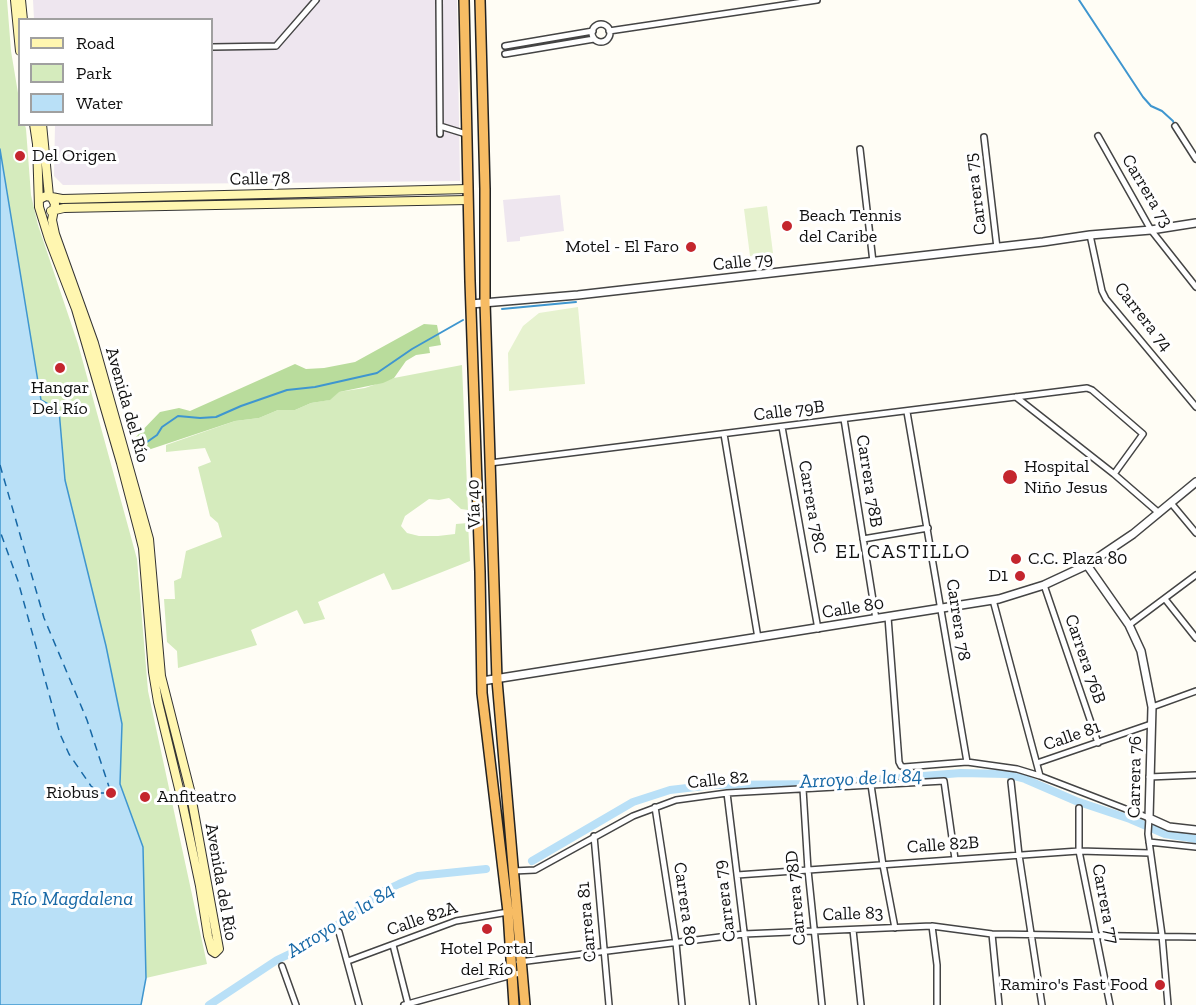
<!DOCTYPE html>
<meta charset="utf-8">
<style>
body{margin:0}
#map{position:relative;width:1196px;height:1005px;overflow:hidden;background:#fffdf5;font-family:"Zilla Slab",serif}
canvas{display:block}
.legend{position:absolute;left:18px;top:18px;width:195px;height:108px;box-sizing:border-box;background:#fff;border:2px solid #a0a0a0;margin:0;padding:8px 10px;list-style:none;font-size:18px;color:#111}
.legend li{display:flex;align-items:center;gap:12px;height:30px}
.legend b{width:30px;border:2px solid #a0a0a0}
</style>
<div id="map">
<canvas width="1196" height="1005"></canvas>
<ul class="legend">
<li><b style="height:8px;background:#fff6b0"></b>Road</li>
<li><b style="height:16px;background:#d5ebbd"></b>Park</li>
<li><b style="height:16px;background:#b9e0f7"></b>Water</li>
</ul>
</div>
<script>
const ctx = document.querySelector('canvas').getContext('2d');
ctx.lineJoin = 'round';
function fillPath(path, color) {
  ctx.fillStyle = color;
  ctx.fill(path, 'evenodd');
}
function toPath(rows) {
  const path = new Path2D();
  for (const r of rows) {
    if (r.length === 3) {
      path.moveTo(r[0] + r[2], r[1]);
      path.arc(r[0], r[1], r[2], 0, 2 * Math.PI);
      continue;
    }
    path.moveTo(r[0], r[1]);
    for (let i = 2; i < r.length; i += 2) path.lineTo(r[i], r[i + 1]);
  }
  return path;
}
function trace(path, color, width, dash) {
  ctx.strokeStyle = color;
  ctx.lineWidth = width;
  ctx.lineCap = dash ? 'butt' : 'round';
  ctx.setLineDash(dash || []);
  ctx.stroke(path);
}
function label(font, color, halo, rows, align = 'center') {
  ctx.font = font + ' "Zilla Slab",serif';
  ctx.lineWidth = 6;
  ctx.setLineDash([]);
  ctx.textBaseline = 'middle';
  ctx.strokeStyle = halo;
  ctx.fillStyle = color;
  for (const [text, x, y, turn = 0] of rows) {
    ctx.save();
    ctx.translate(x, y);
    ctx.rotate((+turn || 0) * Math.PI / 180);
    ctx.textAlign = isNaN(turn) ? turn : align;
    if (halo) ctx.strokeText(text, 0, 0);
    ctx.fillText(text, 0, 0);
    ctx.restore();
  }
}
const industrial = toPath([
 [33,0,457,0,460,181,63,185,54,176,55,125,212,124,212,20,34,19],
 [560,195,564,231,520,237,520,241,507,242,503,200]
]);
const green = toPath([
 [0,0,7,0,11,51,19,99,20,124,25,125,26,129,31,195,38,225,78,344,137,559,148,691,207,964,146,978,143,847,120,784,122,724,106,646,65,480,59,411,41,400,0,149],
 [462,365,468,510,461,509,449,498,439,500,429,499,405,516,401,526,407,533,419,536,438,536,455,534,456,524,468,523,470,561,399,589,392,590,384,573,318,602,325,619,304,624,297,610,251,630,257,645,178,668,177,651,167,642,164,599,175,599,174,581,181,578,186,551,222,537,218,523,210,516,198,467,211,462,205,448,166,452,166,445,235,421,259,418,278,410,295,410,311,403,329,400,338,392,365,388,394,378]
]);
const forest = toPath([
 [424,324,437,325,441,345,429,347,430,353,416,355,406,361,394,378,383,383,339,392,330,400,311,403,295,410,278,410,259,418,235,421,145,451,137,447,134,439,160,412,179,408,190,411,295,364,306,369,324,368,355,362]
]);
const pitch = toPath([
 [767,206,773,253,750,256,744,209],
 [578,307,585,384,509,391,508,353,523,326,539,313]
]);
const water = toPath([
 [0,149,41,400,59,410,65,480,106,646,122,724,120,784,143,847,146,978,141,1005,0,1005,0,149]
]);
const stream = toPath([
 [1079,0,1143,97,1151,106,1162,111,1173,121,1175,126],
 [502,309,576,302],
 [134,444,147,442,157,435,162,427,178,416,200,418,216,417,241,406,287,390,315,387,377,373,412,349,463,320]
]);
const canal = toPath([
 [532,861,633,802,670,790,713,785,821,784,961,773,1006,774,1025,779,1076,801,1130,819,1165,834,1196,839],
 [209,1005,277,960,300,949,332,929,382,892,399,884,418,876,486,869]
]);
const ferry = toPath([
 [0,465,44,618,87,720,111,793,100,793,91,786,69,754,60,734,18,581,0,531]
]);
const minor = toPath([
 [439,0,440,134],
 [601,33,9],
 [609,31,817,0],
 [505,46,593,31],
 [212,47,276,46,316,0],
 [505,54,594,39],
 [440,126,466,134],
 [1175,126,1196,159],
 [1098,136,1151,230,1196,287],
 [984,137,997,248],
 [860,149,873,262],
 [1090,235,1102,291,1106,299,1196,407],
 [1016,397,1114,474,1159,513],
 [907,412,967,762],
 [844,419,876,619],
 [782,427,818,629],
 [724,434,758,638],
 [490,463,1087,388,1092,390,1143,434,1114,474],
 [1171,503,1196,533],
 [863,539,928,528],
 [1044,585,1098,743],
 [1165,599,1196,638],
 [993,600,1040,776],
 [888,617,899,762,901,766,904,767,967,762,1017,769,1040,776,1149,818,1148,834,1162,935,1168,1005],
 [1129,625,1196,575],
 [1152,707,1196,691],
 [1037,763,1151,724],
 [1149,777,1196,775],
 [1011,782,1019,855,1042,1005],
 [871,785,883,865,895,928],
 [803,789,808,870,822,1005],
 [727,793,753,1005],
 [655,807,676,943,682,1005],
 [1079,808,1079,851,1110,1005],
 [594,836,609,1005],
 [1149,842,1196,847],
 [513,871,535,870,633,816,676,800,727,793,944,781,955,859],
 [737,875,1079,851,1150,853],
 [932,926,937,965,937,1005],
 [853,930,861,1005],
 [339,932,359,1005],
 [992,934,999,1005],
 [393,945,408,1004],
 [348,961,456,921,508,912],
 [519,962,744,934,932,926,992,934,1196,937],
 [282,966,296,1005],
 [404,1005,523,972]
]);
const tertiary = toPath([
 [471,304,578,295,1043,242,1090,235,1151,230,1196,223],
 [1087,565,1129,625,1141,651,1152,707,1149,818,1169,827,1196,830],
 [482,681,999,599,1044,585,1087,565,1133,534,1196,482]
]);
const secondary = toPath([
 [15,0,20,51],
 [21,0,23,20],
 [34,124,37,144,39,207,49,239,76,309,121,463,139,532,143,548,153,672,158,702,182,801,200,886,208,936,212,951,215,953,219,949,190,790,161,676,149,539,94,343,55,234,52,220,55,204,52,198],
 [42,124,49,196],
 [40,199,46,196,62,199,468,189],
 [51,211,64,208,468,200]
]);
const trunk = toPath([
 [464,0,470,281,480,572,482,693,508,912,514,1005],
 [480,0,485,189,485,302,497,680,525,1005]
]);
const markers = [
 [20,156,6,"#c4262e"],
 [787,226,6,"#c4262e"],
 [691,247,6,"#c4262e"],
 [60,368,6,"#c4262e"],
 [1010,477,8,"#c4262e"],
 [1016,559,6,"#c4262e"],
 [1020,576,6,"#c4262e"],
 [111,793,6,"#c4262e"],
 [145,797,6,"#c4262e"],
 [487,929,6,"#c4262e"],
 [1160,985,6,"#c4262e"]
];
const poiNames = [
 ["Del Origen",32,156],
 ["Beach Tennis",799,216],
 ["del Caribe",799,237],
 ["Motel - El Faro",679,247,"right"],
 ["Hangar",60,388,"center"],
 ["Del Río",60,409,"center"],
 ["Hospital",1024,467],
 ["Niño Jesus",1024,488],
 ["C.C. Plaza 80",1028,559],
 ["D1",1008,576,"right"],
 ["Riobus",99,793,"right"],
 ["Anfiteatro",157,797],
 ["Hotel Portal",487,949,"center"],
 ["del Río",487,970,"center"],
 ["Ramiro's Fast Food",1148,985,"right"]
];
const streetNames = [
 ["Calle 78",260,179,-1],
 ["Carrera 73",1147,191,59],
 ["Carrera 75",976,194,-97],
 ["Calle 79",743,262,-6],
 ["Carrera 74",1143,317,52],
 ["Avenida del Río",127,405,74],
 ["Calle 79B",789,411,-7],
 ["Carrera 78B",869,481,81],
 ["Vía 40",474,504,-92],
 ["Carrera 78C",812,507,80],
 ["Calle 80",853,608,-9],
 ["Carrera 78",958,620,81],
 ["Carrera 76B",1085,659,71],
 ["Calle 81",1072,736,-19],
 ["Carrera 76",1135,777,-89],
 ["Calle 82",718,780,-6],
 ["Calle 82B",943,845,-4],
 ["Avenida del Río",221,882,80],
 ["Carrera 78D",796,898,-95],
 ["Carrera 79",725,901,-97],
 ["Carrera 80",685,904,82],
 ["Carrera 77",1105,904,79],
 ["Calle 83",853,914,-2],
 ["Calle 82A",422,919,-19],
 ["Carrera 81",587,922,-95]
];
const neighbourhoodNames = [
 ["EL CASTILLO",903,552]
];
const waterNames = [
 ["Arroyo de la 84",861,779,-3],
 ["Río Magdalena",72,899],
 ["Arroyo de la 84",341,921,-32]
];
fillPath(industrial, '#eee6ef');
fillPath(green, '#d5ebbd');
fillPath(forest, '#b9dc9c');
fillPath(pitch, '#e6f2cf');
fillPath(water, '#b9e0f7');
trace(water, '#3f96cf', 1.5);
trace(stream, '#3f96cf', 2);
trace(canal, '#b9e0f7', 8);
trace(ferry, '#1768a6', 1.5, [8, 6]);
trace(minor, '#444', 8);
trace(tertiary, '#444', 10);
trace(secondary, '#333', 10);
trace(trunk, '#222', 12);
trace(minor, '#fff', 5);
trace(tertiary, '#fff', 7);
trace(secondary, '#fff6b0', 8);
trace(trunk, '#f7bc64', 9);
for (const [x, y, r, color] of markers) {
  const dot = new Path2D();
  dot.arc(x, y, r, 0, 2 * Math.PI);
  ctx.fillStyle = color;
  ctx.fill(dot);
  trace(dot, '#fff', 2);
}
label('18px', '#111', '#fff', poiNames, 'left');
label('18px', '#111', '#fff', streetNames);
ctx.letterSpacing = '1.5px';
label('20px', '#111', '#fff', neighbourhoodNames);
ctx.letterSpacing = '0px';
label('italic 20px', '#1768a6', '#fff', waterNames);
</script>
